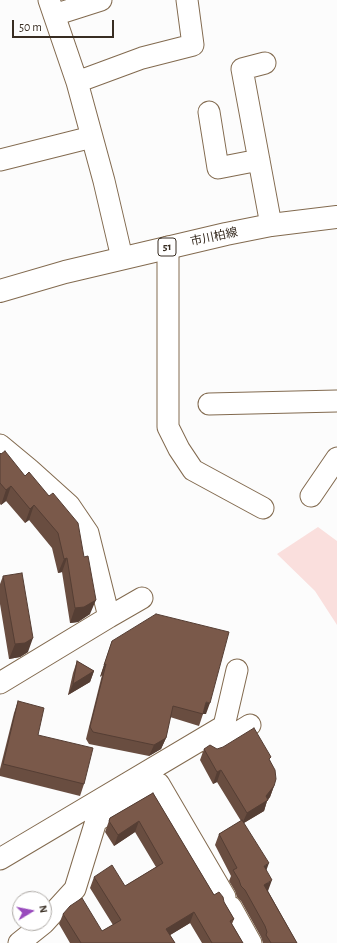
<!DOCTYPE html>
<meta charset="utf-8">
<style>
body{margin:0}
#map{position:relative;width:337px;height:943px;overflow:hidden;background:#fcfcfc;font-family:"Alegreya Sans",sans-serif}
canvas{display:block}
.north{position:absolute;left:12px;top:891px;width:40px;height:40px;box-sizing:border-box;background:#fff;border:1px solid #afaba7;border-radius:50%;rotate:80deg;font-size:11px;font-weight:700;line-height:16px;text-align:center;color:#382d22}
.north::after{content:'';display:block;margin:auto;width:14px;height:18px;background:#994bbd;clip-path:polygon(50% 0,100% 100%,50% 72%,0 100%)}
.scale{position:absolute;left:12px;top:20px;width:102px;height:18px;box-sizing:border-box;border:2px solid #382d22;border-top:0;padding-left:5px;font-size:12px;line-height:14px;white-space:nowrap;color:#382d22;-webkit-text-stroke:3px #fff;paint-order:stroke}
</style>
<div id="map">
<canvas width="337" height="943"></canvas>
<div class="north">N</div>
<div class="scale">50 m</div>
</div>
<script>
const ctx = document.querySelector('canvas').getContext('2d');
ctx.lineJoin = 'round';
function fillPath(path, color) {
  ctx.fillStyle = color;
  ctx.fill(path, 'evenodd');
}
function toPath(rows) {
  const path = new Path2D();
  for (const r of rows) {
    path.moveTo(r[0], r[1]);
    for (let i = 2; i < r.length; i += 2) path.lineTo(r[i], r[i + 1]);
  }
  return path;
}
function trace(path, color, width, dash) {
  ctx.strokeStyle = color;
  ctx.lineWidth = width;
  ctx.lineCap = dash ? 'butt' : 'round';
  ctx.setLineDash(dash || []);
  ctx.stroke(path);
}
function label(font, color, halo, rows, align = 'center') {
  ctx.font = font + ' "Alegreya Sans","Noto Sans JP",sans-serif';
  ctx.lineWidth = 4;
  ctx.setLineDash([]);
  ctx.textBaseline = 'middle';
  ctx.strokeStyle = halo;
  ctx.fillStyle = color;
  for (const [text, x, y, turn = 0] of rows) {
    ctx.save();
    ctx.translate(x, y);
    ctx.rotate((+turn || 0) * Math.PI / 180);
    ctx.textAlign = isNaN(turn) ? turn : align;
    if (halo) ctx.strokeText(text, 0, 0);
    ctx.fillText(text, 0, 0);
    ctx.restore();
  }
}
const green = toPath([
 [318,527,337,541,337,625,315,591,277,554]
]);
const minor = toPath([
 [49,0,77,82,104,181,122,258],
 [54,15,101,0],
 [265,63,242,69,271,225],
 [77,82,142,58,193,45,187,0],
 [209,112,218,168,259,160],
 [0,160,92,137],
 [168,247,168,427,179,449,193,470,263,508],
 [209,404,337,401],
 [0,445,29,469,69,505,88,533,109,617,0,683],
 [311,496,337,458],
 [109,617,142,598],
 [213,748,250,725],
 [0,859,224,726,237,670],
 [231,907,251,943],
 [44,923,75,889,96,821,159,784,225,897],
 [19,943,44,923]
]);
const major = toPath([
 [0,291,65,272,226,234,271,225,337,217]
]);
const wall = toPath([
 [0,453,25,476,49,496,90,614,78,622,70,623,62,572,58,573,52,548,29,520,25,523,6,501,1,505,0,504],
 [3,576,28,652,20,657,9,659,0,604,0,584],
 [112,641,206,714,203,714,199,726,170,717,166,738,161,749,149,756,89,744,86,739,102,675,100,677],
 [77,661,94,671,90,682,68,695,73,673],
 [18,701,38,735,84,784,80,796,0,776,0,769,14,713],
 [204,749,217,749,270,760,274,786,270,797,267,801,264,811,244,823,266,870,268,891,297,943,263,943,261,937,241,901,237,897,235,891,229,881,231,876,215,845,219,834,241,821,217,782,213,784,200,760],
 [153,793,214,895,224,902,234,919,232,924,243,943,202,943,190,923,170,935,175,943,70,943,59,924,63,914,102,931,113,925,90,888,94,877,125,886,156,867,135,832,114,846,105,832,110,818]
]);
const shadedWall = toPath([
 [11,486,6,501,1,505,6,490],
 [34,505,29,520,25,523,30,509],
 [67,558,62,572,58,573,64,559],
 [96,600,90,614,78,622,70,623,75,608],
 [33,638,28,652,20,657,9,659,15,644],
 [106,664,102,675,100,677,104,665],
 [94,671,90,682,68,695,73,684],
 [206,702,210,703,206,714,202,714],
 [166,738,161,749,149,756,154,745],
 [221,770,217,782,213,784,217,772],
 [274,786,270,797,267,801,264,811,242,824,247,813,266,796],
 [139,821,135,832,114,846,118,835],
 [269,863,265,874,264,866],
 [272,880,268,891,260,896,264,885],
 [194,912,190,923,162,940,166,929]
]);
const building = toPath([
 [5,451,25,476,29,472,49,496,53,493,78,523,84,557,88,556,96,600,84,607,75,608,67,558,64,559,58,533,34,505,30,509,11,486,6,490,0,483,0,453,1,454,5,451],
 [22,573,33,638,25,643,15,644,3,576,22,573],
 [156,614,229,632,210,703,206,702,203,714,173,706,166,738,154,745,93,732,90,727,106,664,104,665,112,641,156,614],
 [77,661,94,671,73,684,77,661],
 [18,701,44,708,38,735,93,748,84,784,3,764,18,701],
 [254,728,271,757,269,759,275,770,276,779,274,786,266,796,268,800,247,813,221,770,217,772,204,749,210,745,217,749,223,747,254,728],
 [153,793,214,895,219,892,223,897,224,902,234,919,230,921,243,943,212,943,194,912,166,929,175,943,81,943,63,914,70,906,82,898,102,931,121,920,94,877,112,865,125,886,163,863,139,821,118,835,109,821,110,818,153,793],
 [242,820,269,863,264,866,272,880,264,885,297,943,271,943,266,935,267,932,265,926,245,890,241,886,239,880,233,870,237,868,219,834,242,820]
]);
const shields = [
 [167,247,18]
];
const shieldNames = [
 ["51",167,247]
];
const streetNames = [
 ["市川柏線",214,237,-12]
];
fillPath(green, '#fadfdd');
trace(minor, '#826a4f', 23);
trace(major, '#826a4f', 24);
trace(minor, '#fff', 21);
trace(major, '#fff', 22);
fillPath(wall, '#694d40');
fillPath(shadedWall, '#553e34');
fillPath(building, '#7a594a');
trace(building, '#553e34', 1);
for (const [x, y, w] of shields) {
  const box = new Path2D();
  box.roundRect(x - w / 2, y - 9, w, 18, 3);
  ctx.fillStyle = '#fff';
  ctx.fill(box);
  trace(box, '#382d22', 1);
}
label('bold 11px', '#382d22', null, shieldNames);
label('12px', '#382d22', '#fff', streetNames);
</script>
